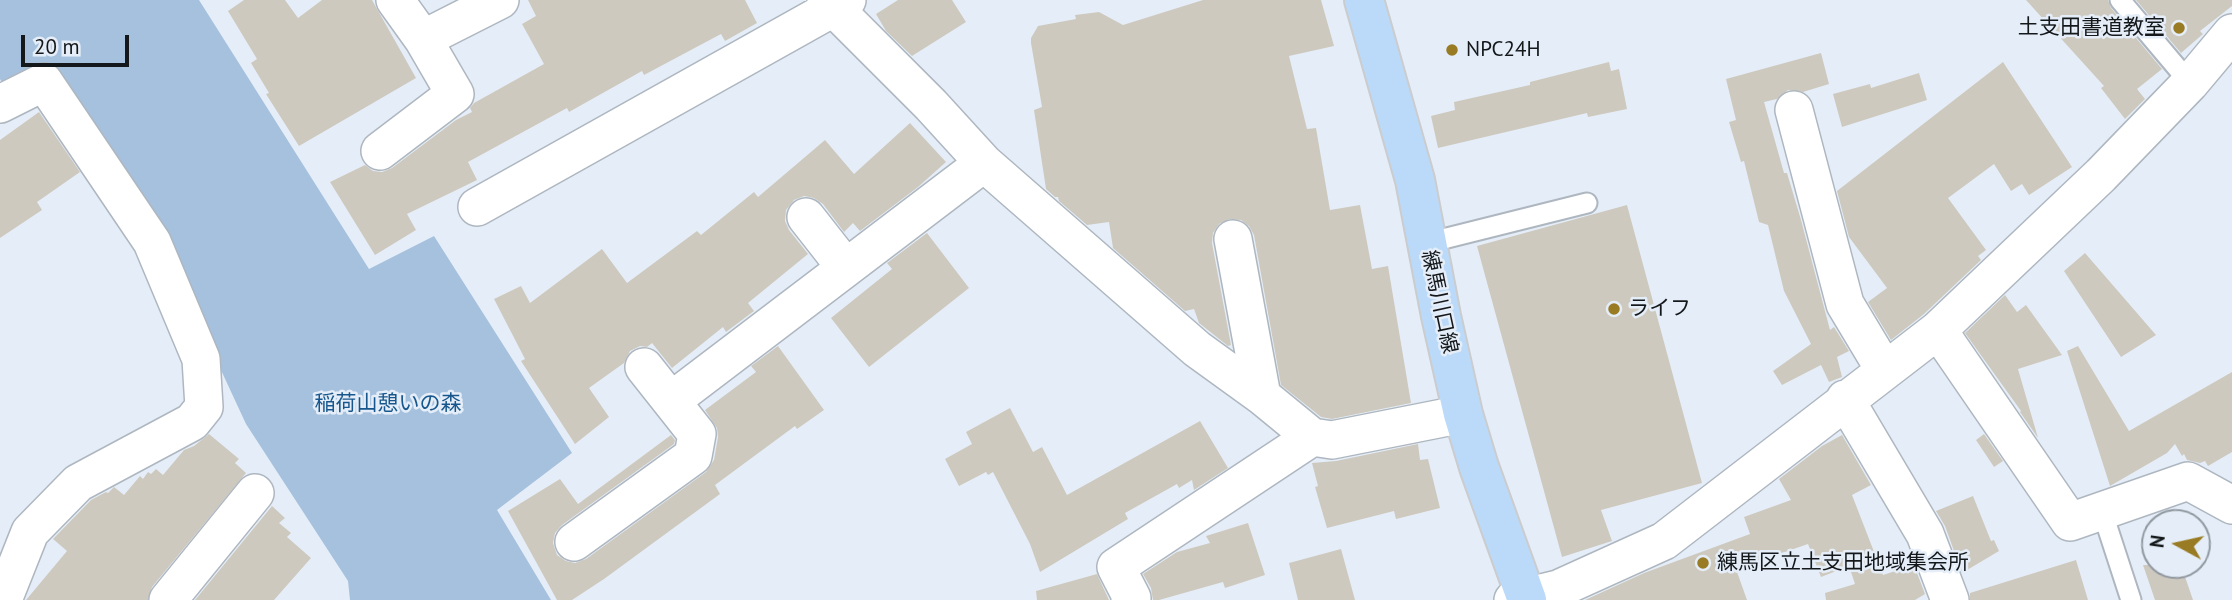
<!DOCTYPE html>
<meta charset="utf-8">
<style>
body{margin:0}
#map{position:relative;width:2232px;height:600px;overflow:hidden;background:#e5eef8;font-family:"PT Sans",sans-serif}
canvas{display:block}
.north{position:absolute;left:2141px;top:509px;width:70px;height:70px;box-sizing:border-box;background:#e5eef8;border:2px solid #9198a0;border-radius:50%;rotate:278deg;font-size:19px;font-weight:700;line-height:28px;text-align:center;color:#14181b}
.north::after{content:'';display:block;margin:auto;width:24px;height:32px;background:#997b24;clip-path:polygon(50% 0,100% 100%,50% 72%,0 100%)}
.scale{position:absolute;left:21px;top:35px;width:108px;height:32px;box-sizing:border-box;border:4px solid #14181b;border-top:0;padding-left:9px;font-size:21px;line-height:24px;white-space:nowrap;color:#14181b;-webkit-text-stroke:5px #e5eef8;paint-order:stroke}
</style>
<div id="map">
<canvas width="2232" height="600"></canvas>
<div class="north">N</div>
<div class="scale">20 m</div>
</div>
<script>
const ctx = document.querySelector('canvas').getContext('2d');
ctx.lineJoin = 'round';
function fillPath(path, color) {
  ctx.fillStyle = color;
  ctx.fill(path, 'evenodd');
}
function toPath(rows) {
  const path = new Path2D();
  for (const r of rows) {
    path.moveTo(r[0], r[1]);
    for (let i = 2; i < r.length; i += 2) path.lineTo(r[i], r[i + 1]);
  }
  return path;
}
function trace(path, color, width, dash) {
  ctx.strokeStyle = color;
  ctx.lineWidth = width;
  ctx.lineCap = dash ? 'butt' : 'round';
  ctx.setLineDash(dash || []);
  ctx.stroke(path);
}
function label(font, color, halo, rows, align = 'center') {
  ctx.font = font + ' "PT Sans","Noto Sans JP",sans-serif';
  ctx.lineWidth = 5;
  ctx.setLineDash([]);
  ctx.textBaseline = 'middle';
  ctx.strokeStyle = halo;
  ctx.fillStyle = color;
  for (const [text, x, y, turn = 0] of rows) {
    ctx.save();
    ctx.translate(x, y);
    ctx.rotate((+turn || 0) * Math.PI / 180);
    ctx.textAlign = isNaN(turn) ? turn : align;
    if (halo) ctx.strokeText(text, 0, 0);
    ctx.fillText(text, 0, 0);
    ctx.restore();
  }
}
const green = toPath([
 [0,0,199,0,369,269,434,236,572,453,497,510,551,600,350,600,348,581,246,424,156,230,53,78,2,83,0,79]
]);
const building = toPath([
 [244,0,285,0,298,18,322,0,372,0,416,78,299,146,266,94,269,93,251,63,257,59,228,11],
 [528,0,745,0,757,23,725,41,721,34,644,75,642,71,569,112,567,108,468,162,477,180,407,214,416,230,375,255,330,182,365,165,373,171,382,172,392,168,456,120,472,112,470,108,474,103,544,64,522,24,536,16],
 [898,0,952,0,966,22,912,56,886,31,876,14],
 [1203,0,1321,0,1334,46,1289,56,1307,129,1316,128,1330,210,1360,205,1372,269,1388,266,1411,403,1332,419,1321,417,1281,385,1254,235,1249,226,1241,220,1229,219,1219,224,1213,233,1212,243,1231,345,1228,346,1199,323,1194,309,1185,311,1113,248,1109,222,1087,225,1059,201,1058,197,1055,197,1046,189,1034,110,1042,107,1031,43,1031,38,1038,26,1076,19,1075,15,1099,12,1123,25],
 [2026,0,2108,0,2111,8,2162,69,2137,89,2145,99,2125,119,2101,88,2104,86],
 [2136,0,2232,0,2232,6,2200,31,2203,34,2181,53],
 [1821,53,1829,84,1803,92,1788,90,1777,99,1764,102,1784,173,1787,173,1801,220,1830,330,1834,327,1849,351,1837,357,1842,377,1829,382,1821,365,1782,385,1773,371,1811,344,1784,291,1768,225,1759,222,1744,161,1741,162,1729,122,1736,120,1726,79],
 [1609,62,1611,71,1619,69,1627,109,1588,117,1587,113,1438,148,1431,116,1455,110,1454,102,1530,85,1530,82],
 [2003,62,2072,167,2029,195,2022,184,2011,191,1994,164,1948,198,1986,250,1978,256,1981,260,1924,314,1891,340,1868,302,1887,288,1849,237,1837,191],
 [1919,73,1927,100,1842,127,1833,94,1870,84,1871,88],
 [39,112,80,172,37,202,42,210,0,238,0,140],
 [910,123,946,162,918,187,860,231,853,223,844,232,823,204,814,198,804,196,794,200,786,210,785,221,789,230,808,254,748,303,754,311,726,332,723,327,672,368,652,343,647,347,640,346,630,351,624,363,589,388,609,417,575,444,521,361,525,359,494,299,521,286,530,303,602,249,627,283,697,231,701,235,754,192,758,197,825,140,854,174],
 [1627,205,1702,483,1601,510,1612,541,1562,557,1477,246],
 [927,233,969,288,869,367,831,318,892,269,887,263],
 [2085,253,2156,335,2121,357,2064,271],
 [2005,295,2017,312,2026,305,2062,355,2018,369,2038,438,2020,412,2021,411,1965,333],
 [778,346,824,410,797,429,795,426,715,485,720,494,604,579,572,600,557,600,508,511,560,479,578,504,671,435,675,440,674,444,562,525,555,533,553,543,557,555,566,561,575,563,586,559,706,472,714,460,718,437,717,428,705,410,756,372,751,366],
 [2078,346,2129,431,2232,372,2232,452,2208,466,2205,461,2200,463,2187,460,2184,454,2182,456,2175,444,2167,453,2110,486,2067,351],
 [1010,408,1033,452,1042,447,1067,495,1200,421,1228,468,1194,490,1192,480,1179,488,1177,484,1125,513,1128,519,1040,572,1030,544,993,472,988,475,986,472,959,486,945,459,972,444,966,432],
 [209,434,239,459,235,463,246,473,152,587,148,600,26,600,67,551,53,539,91,500,106,492,108,493,114,487,124,495,140,476,143,479,148,472,151,474,156,469,163,475,184,450,194,446],
 [1984,434,2003,461,1994,467,1976,440],
 [1842,435,1871,485,1852,495,1883,575,1914,565,1925,594,1915,600,1826,600,1825,593,1855,584,1849,566,1821,577,1808,544,1736,569,1747,600,1585,600,1644,573,1750,534,1744,517,1791,500,1779,479,1822,446],
 [1418,444,1420,460,1428,459,1440,508,1396,519,1394,511,1327,528,1315,487,1318,486,1312,463,1336,461],
 [1973,496,1991,541,1994,540,1999,551,1962,573,1945,526,1936,511],
 [272,506,285,518,279,523,291,533,287,537,311,558,274,600,195,600],
 [1248,523,1265,575,1225,588,1223,582,1159,600,1153,600,1151,588,1143,574,1177,552,1210,543,1206,536],
 [1341,549,1355,600,1298,600,1289,563],
 [2076,560,2088,600,1970,600,1970,593],
 [2143,565,2181,565,2193,600,2155,600],
 [1097,574,1109,600,1037,600,1036,591]
]);
const lane = toPath([
 [2120,0,2190,83],
 [1427,243,1587,203],
 [2102,511,2131,600]
]);
const street = toPath([
 [826,0,931,105,984,163,1197,349,1262,396,1312,437,1332,440,1463,414],
 [423,39,500,0],
 [0,104,44,82,152,242,201,359,204,407,192,422,78,483,30,532,3,600],
 [1794,110,1845,304,1884,369],
 [380,151,455,94,423,39,395,0],
 [477,207,847,0],
 [806,217,846,268],
 [1233,239,1262,396],
 [1938,330,2070,522,2188,481,2232,505],
 [1845,399,1925,534,1950,600],
 [671,401,984,163],
 [574,542,693,456,697,434,644,367],
 [168,600,255,493],
 [1130,600,1132,598,1116,567,1312,437],
 [1513,600,1558,589,1664,541,1938,330,2101,175,2190,83,2232,33]
]);
const primary = toPath([
 [1364,0,1415,180,1441,316,1463,414,1479,467,1527,600]
]);
const markers = [
 [2179,28,7,"#997b24"],
 [1452,50,7,"#997b24"],
 [1614,309,7,"#997b24"],
 [1703,563,7,"#997b24"]
];
const poiNames = [
 ["土支田書道教室",2165,28,"right"],
 ["NPC24H",1466,50],
 ["ライフ",1628,309],
 ["練馬区立土支田地域集会所",1717,563]
];
const streetNames = [
 ["練馬川口線",1439,302,78]
];
const parkNames = [
 ["稲荷山憩いの森",388,404]
];
fillPath(green, '#a6c1dd');
fillPath(building, '#cec9be');
trace(lane, '#aeb7c0', 23);
trace(street, '#aeb7c0', 40);
trace(primary, '#cbcccd', 42);
trace(lane, '#fff', 19);
trace(street, '#fff', 37);
trace(primary, '#bbdaf9', 38);
for (const [x, y, r, color] of markers) {
  const dot = new Path2D();
  dot.arc(x, y, r, 0, 2 * Math.PI);
  ctx.fillStyle = color;
  ctx.fill(dot);
  trace(dot, '#e5eef8', 2.5);
}
label('21px', '#14181b', '#e5eef8', poiNames, 'left');
label('21px', '#14181b', '#e5eef8', streetNames);
label('21px', '#18578d', '#e5eef8', parkNames);
</script>
